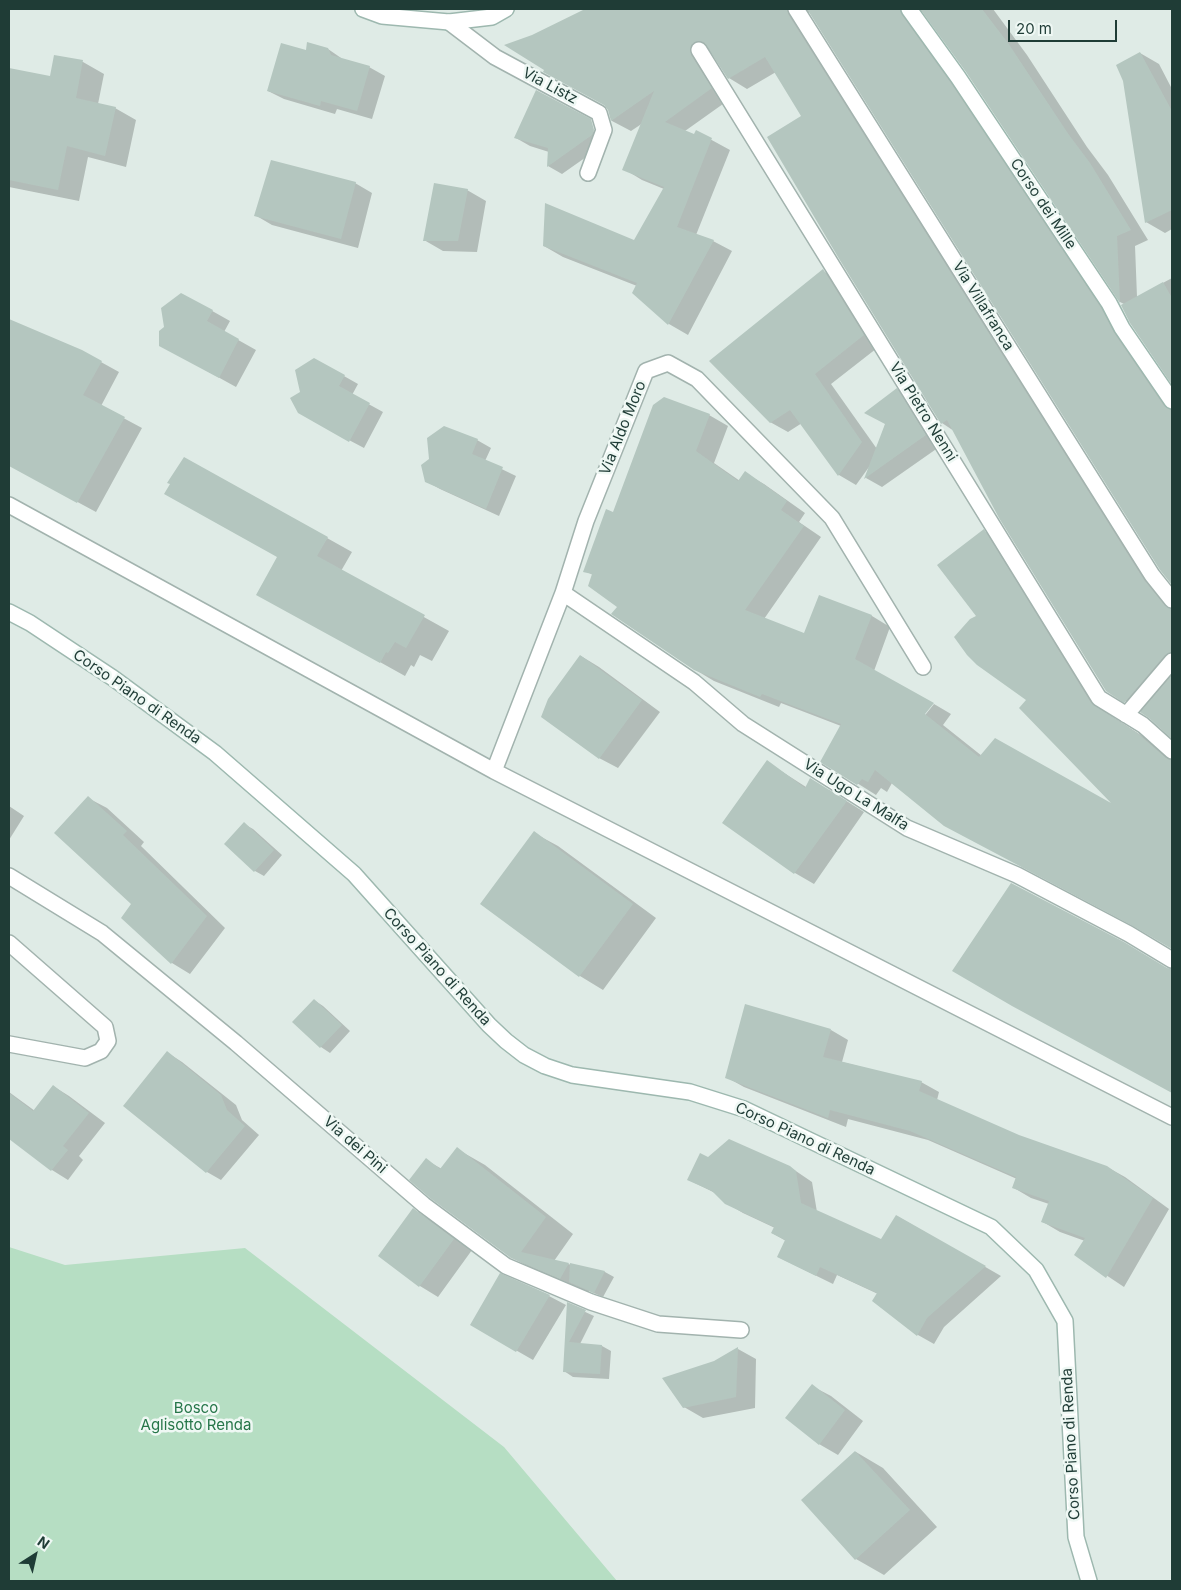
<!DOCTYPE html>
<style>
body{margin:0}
#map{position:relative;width:1181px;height:1590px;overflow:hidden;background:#dfebe6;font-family:Inter,sans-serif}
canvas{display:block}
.frame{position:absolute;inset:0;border:10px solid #1f3c36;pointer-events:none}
.north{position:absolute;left:10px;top:1530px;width:50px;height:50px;-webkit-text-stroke:4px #eff8f4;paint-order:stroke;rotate:35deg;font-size:14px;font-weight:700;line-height:20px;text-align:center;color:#1f3c36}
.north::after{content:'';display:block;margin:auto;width:18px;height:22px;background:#1f3c36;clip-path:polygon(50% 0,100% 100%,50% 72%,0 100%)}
.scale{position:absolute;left:1008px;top:20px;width:109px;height:22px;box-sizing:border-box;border:2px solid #1f3c36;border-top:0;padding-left:6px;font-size:15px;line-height:18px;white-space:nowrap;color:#1f3c36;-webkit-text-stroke:4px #eff8f4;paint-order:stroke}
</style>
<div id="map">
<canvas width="1181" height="1590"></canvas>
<div class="frame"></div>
<div class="north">N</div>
<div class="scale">20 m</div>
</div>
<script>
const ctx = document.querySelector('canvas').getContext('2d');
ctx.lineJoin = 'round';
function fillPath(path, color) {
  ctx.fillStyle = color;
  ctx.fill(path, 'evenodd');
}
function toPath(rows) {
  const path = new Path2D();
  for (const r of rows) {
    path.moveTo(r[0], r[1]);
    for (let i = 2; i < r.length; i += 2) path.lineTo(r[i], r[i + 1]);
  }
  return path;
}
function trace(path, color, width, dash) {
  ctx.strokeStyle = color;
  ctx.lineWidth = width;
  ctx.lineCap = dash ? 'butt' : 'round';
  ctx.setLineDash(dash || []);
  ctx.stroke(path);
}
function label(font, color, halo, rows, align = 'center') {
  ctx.font = font + ' Inter,sans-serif';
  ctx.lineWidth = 5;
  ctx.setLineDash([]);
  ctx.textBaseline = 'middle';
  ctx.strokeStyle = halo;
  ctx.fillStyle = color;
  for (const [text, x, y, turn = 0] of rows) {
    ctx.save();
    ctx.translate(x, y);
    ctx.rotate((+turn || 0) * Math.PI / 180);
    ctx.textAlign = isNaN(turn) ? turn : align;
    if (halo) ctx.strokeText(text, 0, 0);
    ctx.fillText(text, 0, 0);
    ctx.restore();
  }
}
const green = toPath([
 [9,1247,65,1265,245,1248,504,1447,617,1581,9,1581]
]);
const shadow = toPath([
 [588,9,993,9,1027,55,1087,147,1108,175,1148,240,1135,246,1137,297,1172,278,1172,383,1131,323,1124,304,1120,302,967,71,924,12,922,12,918,21,1172,403,1172,583,1161,569,810,11,805,20,1172,603,1172,737,1150,717,1125,701,954,431,942,423,839,257,802,116,776,72,747,89,729,78,712,53,709,57,730,99,685,131,695,135,697,132,730,150,696,235,713,241,732,251,688,335,669,324,634,292,637,286,563,257,544,246,634,242,664,189,642,180,624,169,643,123,631,131,612,121,609,109,532,37],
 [328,49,344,60,369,67,385,76,372,119,337,109,335,114,284,99,268,91,307,52],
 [1140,53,1159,64,1172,89,1172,229,1165,233,1146,222],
 [55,56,83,62,104,74,98,104,115,108,136,120,126,167,88,157,79,201,9,187,9,69,51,78],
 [590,120,595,136,597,135,593,122,605,129,606,143,562,174,548,166,549,152,530,146,516,138],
 [355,183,372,193,358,248,272,225,255,215],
 [467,190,486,201,477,252,443,251,424,240],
 [823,271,841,281,881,345,831,384,877,449,897,389,913,399,942,445,882,487,866,478,869,467,856,485,839,475,802,423,788,432,770,422],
 [182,294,230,321,224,332,256,350,236,387,178,355,165,327],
 [9,321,81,351,119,372,101,406,142,428,96,512,9,465],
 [314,359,358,384,352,395,383,412,364,448,313,421],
 [709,415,728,426,714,463,740,481,745,473,764,484,805,513,799,522,821,537,764,619,805,635,820,596,872,616,890,627,874,671,922,719,934,704,951,714,943,725,982,756,1116,807,1028,700,977,616,984,531,1002,541,1110,715,1156,745,1172,759,1172,948,892,783,887,792,881,788,876,795,822,761,841,726,781,703,779,707,714,681,694,669,618,607,593,575,585,571,614,513],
 [477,440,491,448,485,461,516,476,499,516,440,489,426,481],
 [327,538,352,552,341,571,449,631,432,661,420,655,414,667,411,665,405,676,283,608],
 [581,656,599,667,660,712,618,768,599,758],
 [767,762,806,787,829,790,864,812,814,884,795,873,724,822],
 [88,798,107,808,144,842,141,846,225,928,190,974,172,963,122,918,133,904],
 [9,806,24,816,9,840],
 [244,824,253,829,282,855,264,876,255,871],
 [534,833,558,846,656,918,603,990,580,976],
 [1168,969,1172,970,1172,1092,1032,1016],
 [314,1000,323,1006,350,1031,330,1053,321,1047],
 [831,1030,848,1040,842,1062,921,1082,939,1092,937,1100,1019,1136,1107,1167,1125,1177,1169,1209,1124,1287,1076,1255,1085,1241,1060,1232,1043,1222,1049,1204,1031,1198,1014,1188,1017,1179,928,1140,848,1119,846,1127,744,1087,726,1077],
 [168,1053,182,1062,236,1105,242,1120,259,1135,221,1180,207,1172],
 [53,1086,69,1096,105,1123,79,1156,83,1160,68,1180,52,1170,9,1138,9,1092,35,1111],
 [457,1149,485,1165,573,1234,554,1261,605,1272,614,1277,603,1297,589,1291,588,1294,540,1273,511,1257,426,1160,442,1169],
 [708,1159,790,1167,812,1182,817,1212,881,1240,897,1216,1001,1276,944,1327,934,1344,918,1335,873,1301,878,1294,837,1275,833,1284,778,1257,786,1241,772,1233,775,1228,743,1213,726,1203,717,1194,689,1180],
 [414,1210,432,1221,472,1250,438,1297,420,1286],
 [549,1296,566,1305,533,1360,472,1325],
 [568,1304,594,1316,580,1344,602,1346,611,1351,609,1379,573,1377,564,1371],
 [738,1349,756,1359,755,1408,703,1418,684,1407,715,1363],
 [812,1386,831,1396,863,1421,838,1455,819,1444],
 [856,1452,883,1468,937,1527,884,1575,856,1559,803,1500]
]);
const building = toPath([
 [585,9,787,9,788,14,1144,580,1165,606,1172,609,1172,652,1165,655,1124,703,1106,691,999,518,947,420,941,424,838,257,767,137,801,116,765,57,728,79,704,42,699,41,695,42,691,46,691,55,712,88,665,122,694,134,696,130,712,138,677,227,714,240,668,325,632,293,637,283,543,246,545,203,634,240,664,187,622,170,654,91,611,121,608,110,604,105,543,72,544,70,504,45,532,35],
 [807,9,900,9,901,14,950,82,1101,308,1114,333,1164,406,1172,410,1172,585,1160,570],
 [920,9,982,9,1008,43,1069,135,1090,163,1131,230,1117,236,1120,303,966,72],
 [307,42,328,48,331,55,370,66,357,111,321,101,320,106,267,91,281,43,306,50],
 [1140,52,1172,111,1172,210,1145,223,1123,81,1116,65],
 [54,55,83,60,76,98,116,107,105,156,67,146,58,190,9,180,9,68,50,76],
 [536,90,591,119,594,130,592,135,547,167,548,148,514,138],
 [271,160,356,182,341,239,254,216],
 [434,183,468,189,458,241,423,241],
 [823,269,864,335,815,374,862,442,838,476,790,410,770,423,709,361],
 [1163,282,1172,298,1172,385,1130,323,1121,305],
 [181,293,213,310,207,321,239,339,219,378,159,346,159,331,164,327,161,308],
 [9,319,82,350,102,361,83,395,125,417,77,503,9,466],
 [314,358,345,375,339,386,370,403,349,442,298,413,290,398,300,392,295,370],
 [897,388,926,435,864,479,885,424,864,413],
 [664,397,710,414,696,451,738,481,745,471,787,501,781,510,804,526,745,610,804,633,819,595,872,615,855,659,934,703,925,714,979,757,995,738,1111,803,1019,708,1026,700,977,665,967,655,954,637,970,619,976,616,937,565,984,529,1091,703,1137,733,1166,758,1172,760,1172,949,1133,926,944,826,875,770,868,782,862,779,857,785,820,762,841,724,762,694,760,697,694,670,611,614,617,607,588,586,592,574,583,572,606,509,613,512,653,405],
 [444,426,478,439,472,454,503,467,486,509,425,482,421,465,429,459,427,438],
 [184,457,328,537,317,556,425,615,406,648,395,642,388,653,386,652,380,663,256,595,277,557,164,494,170,484,167,483],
 [580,655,642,700,599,759,541,717,548,699],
 [1172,675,1172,739,1149,718,1140,712],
 [767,760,805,788,810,778,847,801,794,874,722,823],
 [88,796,127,831,123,835,207,916,171,964,121,918,131,904,54,833],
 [244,822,274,850,254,872,224,844],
 [534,831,633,904,579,977,480,904],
 [1011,883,1124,942,1167,968,1172,969,1172,1093,1012,1006,952,971],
 [314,999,342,1025,320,1048,292,1022],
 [745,1004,831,1029,823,1057,922,1081,919,1091,1019,1135,1107,1166,1153,1198,1106,1278,1074,1255,1085,1238,1041,1222,1049,1201,1012,1188,1016,1177,910,1131,830,1110,828,1118,725,1078],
 [167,1051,221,1095,227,1110,245,1126,206,1173,123,1106],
 [53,1085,89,1113,63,1146,68,1150,51,1171,9,1139,9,1093,33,1111],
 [729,1139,790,1166,796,1171,801,1203,881,1239,896,1215,986,1266,927,1318,917,1336,872,1301,877,1293,820,1267,816,1276,777,1257,785,1240,771,1233,774,1227,725,1204,712,1191,687,1180,700,1153,708,1157],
 [457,1147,546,1217,521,1252,569,1263,560,1279,511,1258,430,1198,409,1180,426,1158,440,1169],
 [413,1208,454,1239,419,1287,378,1256],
 [570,1263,605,1271,594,1293,569,1282],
 [500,1273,550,1295,516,1352,470,1325],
 [567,1302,586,1310,569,1342,602,1345,600,1374,563,1372],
 [738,1347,736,1397,683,1408,662,1378,714,1361],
 [812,1384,845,1410,819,1445,785,1418],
 [855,1451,910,1510,855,1560,801,1500]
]);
const minor = toPath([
 [796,9,1152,575,1172,600],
 [449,22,495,57,599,113,604,130,588,173],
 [699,50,1099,698,1143,725,1172,751],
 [9,505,494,771,1172,1117],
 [563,593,694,682,743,724,907,828,1017,875,1129,934,1172,960],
 [1126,715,1172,661],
 [494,771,563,593,586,521,646,371,668,363,697,379,832,518,923,667],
 [9,876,102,933,236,1043,424,1205,506,1266,591,1302,658,1324,741,1330],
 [9,943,105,1027,108,1041,101,1051,85,1058,9,1044]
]);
const secondary = toPath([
 [363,9,382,16,449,22,492,17,506,9],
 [909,9,958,77,1109,303,1122,328,1172,401],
 [9,612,30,623,113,678,215,753,354,874,489,1025,506,1041,524,1055,545,1066,572,1075,690,1092,744,1109,991,1227,1036,1270,1065,1321,1076,1537,1089,1581]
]);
const streetNames = [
 ["Via Listz",550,86,28],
 ["Corso dei Mille",1043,204,56],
 ["Via Villafranca",983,306,58],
 ["Via Pietro Nenni",923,412,58],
 ["Via Aldo Moro",623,428,-68],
 ["Corso Piano di Renda",137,697,35],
 ["Via Ugo La Malfa",856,795,32],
 ["Corso Piano di Renda",437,967,48],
 ["Corso Piano di Renda",805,1139,25],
 ["Via dei Pini",355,1145,41],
 ["Corso Piano di Renda",1071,1444,-93]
];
const parkNames = [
 ["Bosco",196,1408],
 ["Aglisotto Renda",196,1425]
];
fillPath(green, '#b6dec3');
fillPath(shadow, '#0003');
fillPath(building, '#b4c6bf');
trace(minor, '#a2b3ae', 18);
trace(secondary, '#9db8af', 18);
trace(minor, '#fff', 15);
trace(secondary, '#fff', 15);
label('15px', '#1f3c36', '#eff8f4', streetNames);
label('15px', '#267649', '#eff8f4', parkNames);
</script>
